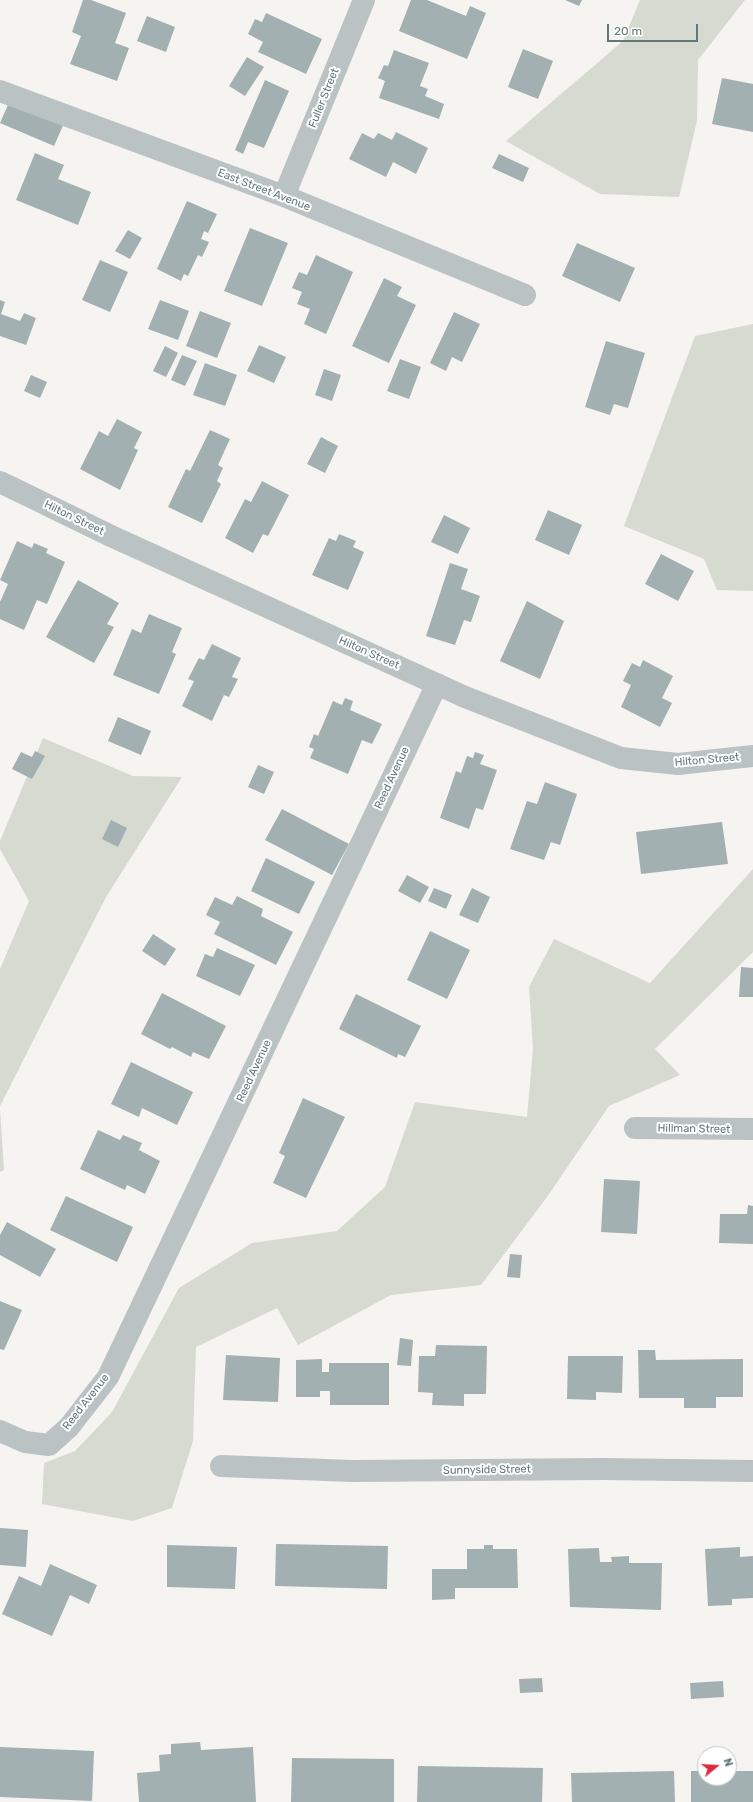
<!DOCTYPE html>
<style>
body{margin:0}
#map{position:relative;width:753px;height:1802px;overflow:hidden;background:#f5f4f1;font-family:Rubik,sans-serif}
canvas{display:block}
.north{position:absolute;left:697px;top:1746px;width:40px;height:40px;box-sizing:border-box;background:#fff;border:1px solid #c0c9ca;border-radius:50%;rotate:72deg;font-size:11px;font-weight:700;line-height:16px;text-align:center;color:#61797b}
.north::after{content:'';display:block;margin:auto;width:14px;height:18px;background:#dc2a3b;clip-path:polygon(50% 0,100% 100%,50% 72%,0 100%)}
.scale{position:absolute;left:607px;top:24px;width:91px;height:18px;box-sizing:border-box;border:2px solid #61797b;border-top:0;padding-left:5px;font-size:12px;line-height:14px;white-space:nowrap;color:#61797b;-webkit-text-stroke:3px #fff;paint-order:stroke}
</style>
<div id="map">
<canvas width="753" height="1802"></canvas>
<div class="north">N</div>
<div class="scale">20 m</div>
</div>
<script>
const ctx = document.querySelector('canvas').getContext('2d');
ctx.lineJoin = 'round';
function fillPath(path, color) {
  ctx.fillStyle = color;
  ctx.fill(path, 'evenodd');
}
function toPath(rows) {
  const path = new Path2D();
  for (const r of rows) {
    path.moveTo(r[0], r[1]);
    for (let i = 2; i < r.length; i += 2) path.lineTo(r[i], r[i + 1]);
  }
  return path;
}
function trace(path, color, width, dash) {
  ctx.strokeStyle = color;
  ctx.lineWidth = width;
  ctx.lineCap = dash ? 'butt' : 'round';
  ctx.setLineDash(dash || []);
  ctx.stroke(path);
}
function label(font, color, halo, rows, align = 'center') {
  ctx.font = font + ' Rubik,sans-serif';
  ctx.lineWidth = 4;
  ctx.setLineDash([]);
  ctx.textBaseline = 'middle';
  ctx.strokeStyle = halo;
  ctx.fillStyle = color;
  for (const [text, x, y, turn = 0] of rows) {
    ctx.save();
    ctx.translate(x, y);
    ctx.rotate((+turn || 0) * Math.PI / 180);
    ctx.textAlign = isNaN(turn) ? turn : align;
    if (halo) ctx.strokeText(text, 0, 0);
    ctx.fillText(text, 0, 0);
    ctx.restore();
  }
}
const green = toPath([
 [640,0,745,0,698,60,697,121,679,197,600,194,506,141,623,41],
 [753,324,753,591,717,590,704,559,624,526,695,336],
 [43,738,133,776,182,777,106,897,0,1106,0,969,29,901,0,849,0,841],
 [753,869,753,952,655,1049,680,1075,609,1106,547,1197,481,1285,391,1295,298,1345,277,1308,196,1347,193,1441,172,1508,133,1521,42,1504,44,1463,75,1451,112,1412,179,1288,252,1243,337,1231,385,1187,415,1102,527,1117,533,1049,529,987,554,939,650,983],
 [0,1109,4,1170,0,1172]
]);
const building = toPath([
 [83,0,91,0,126,13,115,43,129,48,117,81,70,64,81,36,72,32],
 [411,0,427,0,466,16,470,6,486,13,467,59,399,31],
 [565,0,582,0,579,6],
 [266,13,322,39,306,74,258,52,263,42,248,34,255,19,262,22],
 [147,16,175,27,166,52,137,41],
 [523,49,553,61,538,99,508,87],
 [394,50,429,63,420,86,428,89,425,96,444,104,439,119,379,98,385,81,378,78,384,65,388,66],
 [247,57,264,67,245,96,229,86],
 [722,78,753,84,753,132,712,124],
 [265,80,289,91,264,148,248,142,243,154,235,150],
 [11,98,65,121,54,146,0,123],
 [396,132,428,148,416,174,393,162,386,177,349,159,362,133,374,139,378,133,392,140],
 [35,153,64,165,58,179,91,192,78,225,16,200],
 [499,154,529,168,523,182,492,168],
 [187,201,217,214,208,233,204,231,201,239,209,242,202,257,198,255,188,276,184,274,181,281,157,269],
 [250,228,288,243,262,306,224,291],
 [128,230,142,238,130,259,115,251],
 [577,243,635,268,620,302,562,276],
 [316,255,353,272,326,334,304,324,310,309,297,304,302,292,292,288,299,272,307,275],
 [100,260,128,272,110,312,82,300],
 [384,278,402,287,397,296,416,305,389,363,352,346],
 [0,300,5,302,1,314,20,321,24,313,36,318,26,345,0,336],
 [160,300,189,311,178,340,148,329],
 [200,311,231,323,217,358,186,346],
 [454,312,480,324,462,362,452,357,446,371,430,363],
 [606,341,645,353,628,408,614,404,610,415,585,407],
 [259,345,286,357,274,383,247,371],
 [165,346,178,353,166,377,153,371],
 [182,355,197,361,185,386,171,380],
 [400,359,421,367,409,399,387,391],
 [205,363,237,375,225,406,193,395],
 [324,369,341,375,332,401,315,395],
 [31,375,47,382,40,398,24,391],
 [117,419,142,432,134,448,138,450,120,490,80,469,99,431,108,436],
 [210,430,230,439,218,465,223,468,217,481,221,484,202,523,168,507,186,469,190,471],
 [321,437,338,446,325,473,307,464],
 [262,481,289,495,268,536,263,534,253,553,225,538,245,499,251,502],
 [548,510,582,525,569,555,535,540],
 [444,515,470,528,458,554,431,542],
 [339,534,356,541,353,547,364,552,348,590,312,575,329,538,336,541],
 [17,541,32,548,34,543,48,549,46,553,65,562,47,604,37,600,24,630,0,619,0,602,8,584,0,580],
 [661,554,694,571,678,601,645,584],
 [450,563,468,569,461,589,480,596,471,622,464,620,455,645,426,636],
 [78,580,119,603,107,624,114,627,94,663,46,637],
 [527,601,564,621,540,679,500,661],
 [149,614,182,628,172,652,176,654,159,694,113,675,132,629,141,633],
 [212,644,241,658,232,677,238,679,229,697,224,695,212,721,182,706,194,681,188,679,199,658,204,660],
 [643,660,673,676,662,698,672,703,660,727,621,707,631,685,623,681,632,663,640,667],
 [345,698,353,701,350,710,382,724,372,744,362,740,348,774,310,758,314,749,309,747,314,734,318,736,333,701,342,705],
 [118,717,151,731,141,755,108,741],
 [35,751,45,756,32,779,12,769,21,752,32,757],
 [475,752,484,755,480,764,497,770,483,810,476,808,469,829,440,818,456,771,461,773,467,756,473,758],
 [258,765,274,772,264,794,248,787],
 [545,782,577,794,560,845,551,842,544,860,510,849,527,801,537,804],
 [282,809,349,844,332,875,265,840],
 [111,820,127,828,118,847,102,839],
 [722,822,728,864,641,874,636,832],
 [266,858,315,882,299,914,251,891],
 [407,875,429,887,420,903,398,891],
 [434,888,452,895,446,909,428,901],
 [472,888,490,897,478,923,459,915],
 [237,896,263,909,261,916,293,932,276,965,214,934,220,922,206,915,215,897,232,905],
 [430,931,470,950,447,999,407,980],
 [153,934,176,949,165,966,142,951],
 [217,948,255,965,240,996,196,976,205,954,213,957],
 [741,967,753,968,753,997,739,997],
 [162,993,226,1026,209,1059,193,1052,191,1057,172,1047,170,1049,141,1034],
 [356,994,421,1026,405,1057,398,1054,397,1058,339,1029],
 [131,1062,193,1092,177,1125,142,1108,139,1117,111,1104],
 [303,1098,345,1117,306,1198,273,1183,285,1156,279,1153],
 [98,1130,120,1140,123,1135,142,1143,139,1150,160,1161,145,1194,127,1185,125,1190,80,1169],
 [604,1179,640,1181,637,1234,601,1232],
 [66,1196,133,1227,117,1262,50,1230],
 [748,1205,753,1206,753,1244,719,1243,720,1214,747,1214],
 [7,1222,56,1249,40,1277,0,1255,0,1235],
 [510,1254,522,1255,520,1278,507,1277],
 [0,1301,22,1310,4,1350,0,1349],
 [400,1338,413,1340,411,1366,397,1365],
 [436,1345,487,1346,486,1394,464,1394,464,1406,432,1405,433,1393,418,1392,419,1356,435,1356],
 [638,1350,655,1350,656,1360,743,1359,743,1397,716,1397,716,1408,684,1408,684,1398,639,1398],
 [226,1355,280,1358,278,1402,223,1400],
 [568,1356,623,1356,622,1393,596,1392,596,1400,567,1399],
 [322,1359,322,1372,329,1372,329,1363,389,1363,389,1405,330,1405,330,1391,320,1391,320,1397,296,1397,296,1360],
 [0,1528,28,1530,26,1567,0,1565],
 [276,1544,388,1546,387,1589,275,1586],
 [167,1545,237,1547,235,1589,167,1587],
 [484,1545,493,1545,493,1549,517,1549,518,1588,455,1588,455,1599,432,1600,432,1569,467,1569,467,1549,484,1549],
 [740,1547,740,1557,753,1556,753,1598,732,1599,732,1605,708,1606,705,1549],
 [599,1548,600,1562,612,1562,611,1557,629,1556,629,1563,662,1563,661,1610,570,1607,568,1549],
 [50,1564,97,1585,89,1604,70,1595,52,1636,2,1614,19,1576,41,1586],
 [542,1678,543,1692,520,1693,519,1679],
 [723,1681,724,1697,691,1699,690,1683],
 [200,1742,201,1750,253,1747,256,1802,139,1802,137,1773,160,1771,159,1755,171,1754,171,1744],
 [0,1747,94,1751,92,1801,0,1797],
 [292,1758,394,1759,394,1802,291,1802],
 [418,1766,543,1768,542,1802,417,1802],
 [674,1771,675,1802,572,1802,571,1773],
 [691,1771,705,1771,705,1778,729,1778,729,1771,753,1771,753,1802,691,1802]
]);
const minor = toPath([
 [0,91,284,196,525,295],
 [284,196,364,0],
 [0,482,111,536,465,697,621,758,678,764,753,756],
 [635,1128,753,1129],
 [0,1431,25,1442,49,1445,69,1427,108,1377,437,684],
 [221,1466,352,1471,602,1469,753,1471]
]);
const streetNames = [
 ["Fuller Street",324,98,-68],
 ["East Street Avenue",264,190,21],
 ["Hilton Street",74,518,26],
 ["Hilton Street",369,653,24],
 ["Hilton Street",707,760,-5],
 ["Reed Avenue",392,778,-65],
 ["Reed Avenue",254,1071,-65],
 ["Hillman Street",694,1129,1],
 ["Reed Avenue",86,1402,-52],
 ["Sunnyside Street",487,1470,-1]
];
fillPath(green, '#d7dad0');
fillPath(building, '#a3b0b1');
trace(minor, '#bbc2c3', 22);
label('11px', '#61797b', '#fff', streetNames);
</script>
